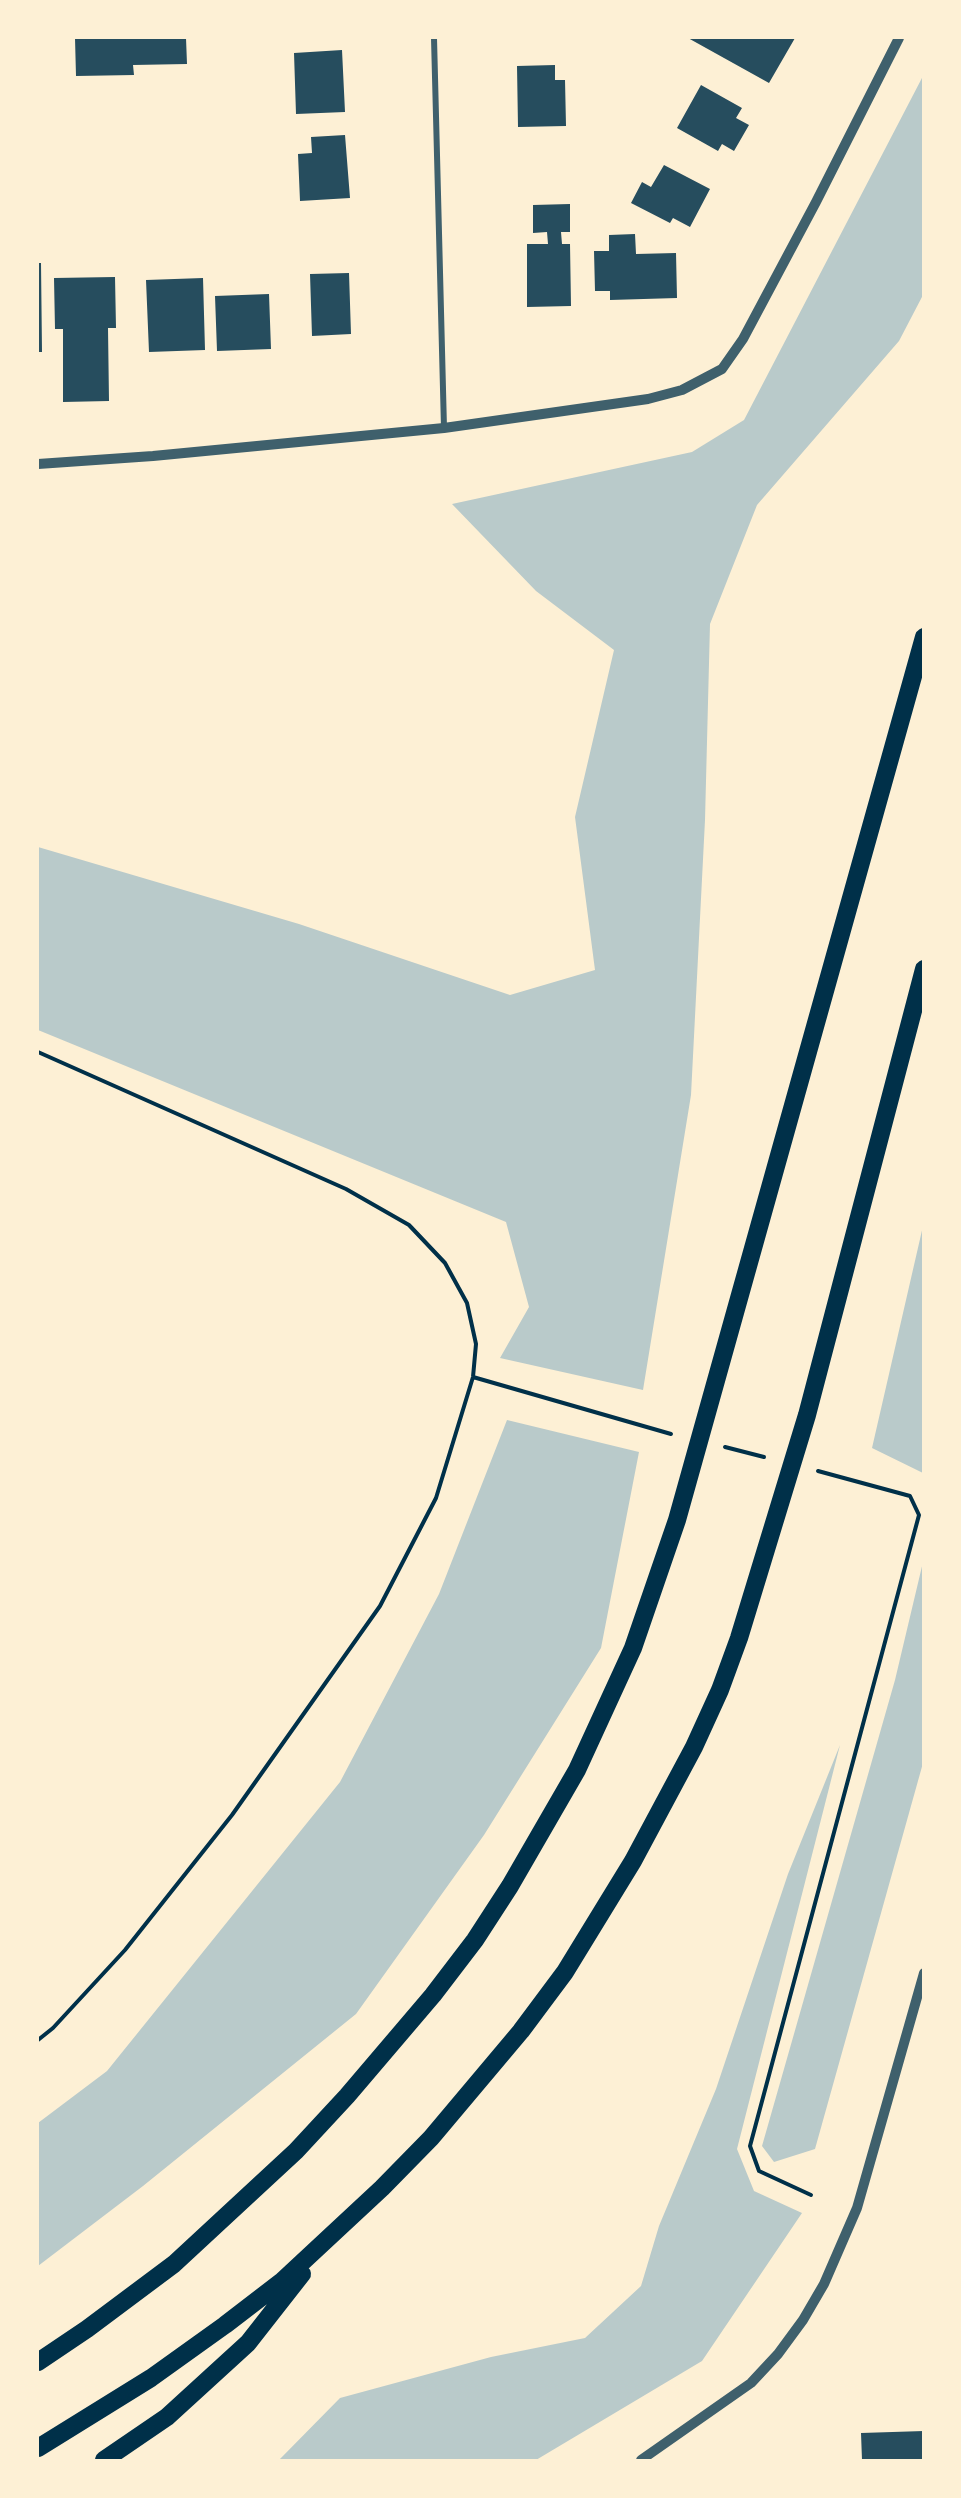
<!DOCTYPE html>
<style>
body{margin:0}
#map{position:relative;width:961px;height:2498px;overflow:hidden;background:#fdf0d5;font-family:"Libre Baskerville",serif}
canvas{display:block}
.frame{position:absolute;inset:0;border:39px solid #fdf0d5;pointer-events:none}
</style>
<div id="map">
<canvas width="961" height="2498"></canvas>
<div class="frame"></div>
</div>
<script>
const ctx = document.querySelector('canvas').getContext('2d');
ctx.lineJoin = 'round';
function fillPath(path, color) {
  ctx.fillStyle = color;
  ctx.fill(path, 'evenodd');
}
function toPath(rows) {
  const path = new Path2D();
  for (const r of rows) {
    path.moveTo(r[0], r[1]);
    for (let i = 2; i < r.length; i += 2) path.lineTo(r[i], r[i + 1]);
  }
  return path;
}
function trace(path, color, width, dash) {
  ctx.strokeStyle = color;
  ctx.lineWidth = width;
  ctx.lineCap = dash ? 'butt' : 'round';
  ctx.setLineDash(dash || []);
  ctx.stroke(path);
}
const green = toPath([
 [923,76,923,295,899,341,757,505,710,624,705,820,691,1095,643,1390,500,1358,529,1307,506,1222,38,1030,38,847,299,924,510,995,595,970,575,817,614,650,536,591,452,504,692,452,744,420],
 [923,1226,924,1473,923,1473,872,1448],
 [507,1420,639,1452,601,1648,484,1835,356,2014,143,2186,38,2266,38,2123,107,2071,340,1782,439,1594],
 [923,1562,923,1763,815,2149,774,2162,762,2146,895,1680],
 [840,1745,737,2149,754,2191,802,2213,702,2361,536,2460,279,2460,340,2398,491,2357,585,2338,641,2286,659,2226,716,2089,788,1874]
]);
const building = toPath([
 [75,38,186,38,187,64,133,65,134,75,76,76],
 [688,38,795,38,769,83],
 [342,50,345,112,296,114,294,53],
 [555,65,555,80,565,80,566,126,518,127,517,66],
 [701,85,742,108,736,118,749,125,734,151,722,144,718,151,677,128],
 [345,135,350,198,300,201,298,154,312,153,311,137],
 [664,165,710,189,690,227,673,218,670,223,631,203,642,182,651,187],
 [570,204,570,232,561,232,562,244,570,244,571,306,527,307,527,244,548,244,547,232,533,233,533,205],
 [635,234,636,254,676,253,677,298,610,300,610,291,595,291,594,251,609,251,609,235],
 [38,263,41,263,42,352,38,352],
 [349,273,351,334,312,336,310,274],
 [115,277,116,328,108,328,109,401,63,402,63,329,55,329,54,278],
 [203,278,205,350,149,352,146,280],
 [269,294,271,349,217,351,215,296],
 [924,2431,924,2460,862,2460,861,2433]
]);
const path = toPath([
 [38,1052,346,1189,409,1225,445,1263,467,1303,476,1344,473,1377,436,1498,380,1606,232,1815,125,1950,53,2028,38,2040],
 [473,1377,671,1434],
 [725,1447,764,1457],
 [811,2195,759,2171,750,2146,919,1515,910,1496,818,1471]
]);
const minor = toPath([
 [434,38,444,428]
]);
const tertiary = toPath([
 [38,464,153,456,444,428,648,399,682,390,722,369,743,339,816,202,899,38],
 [641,2460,751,2383,778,2354,803,2320,824,2284,857,2208,924,1973]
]);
const motorway = toPath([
 [38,2362,87,2329,174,2264,296,2151,347,2096,433,1995,475,1940,510,1886,577,1770,633,1648,677,1520,924,637],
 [38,2448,151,2378,225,2325,281,2282,382,2188,431,2138,521,2031,565,1972,633,1861,694,1747,720,1690,739,1638,807,1415,924,969],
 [104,2460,167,2417,248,2343,302,2274]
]);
fillPath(green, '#b9caca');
fillPath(building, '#264d5e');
trace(path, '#003049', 4);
trace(minor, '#3f606c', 6);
trace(tertiary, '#3f606c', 10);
trace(motorway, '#003049', 18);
</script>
